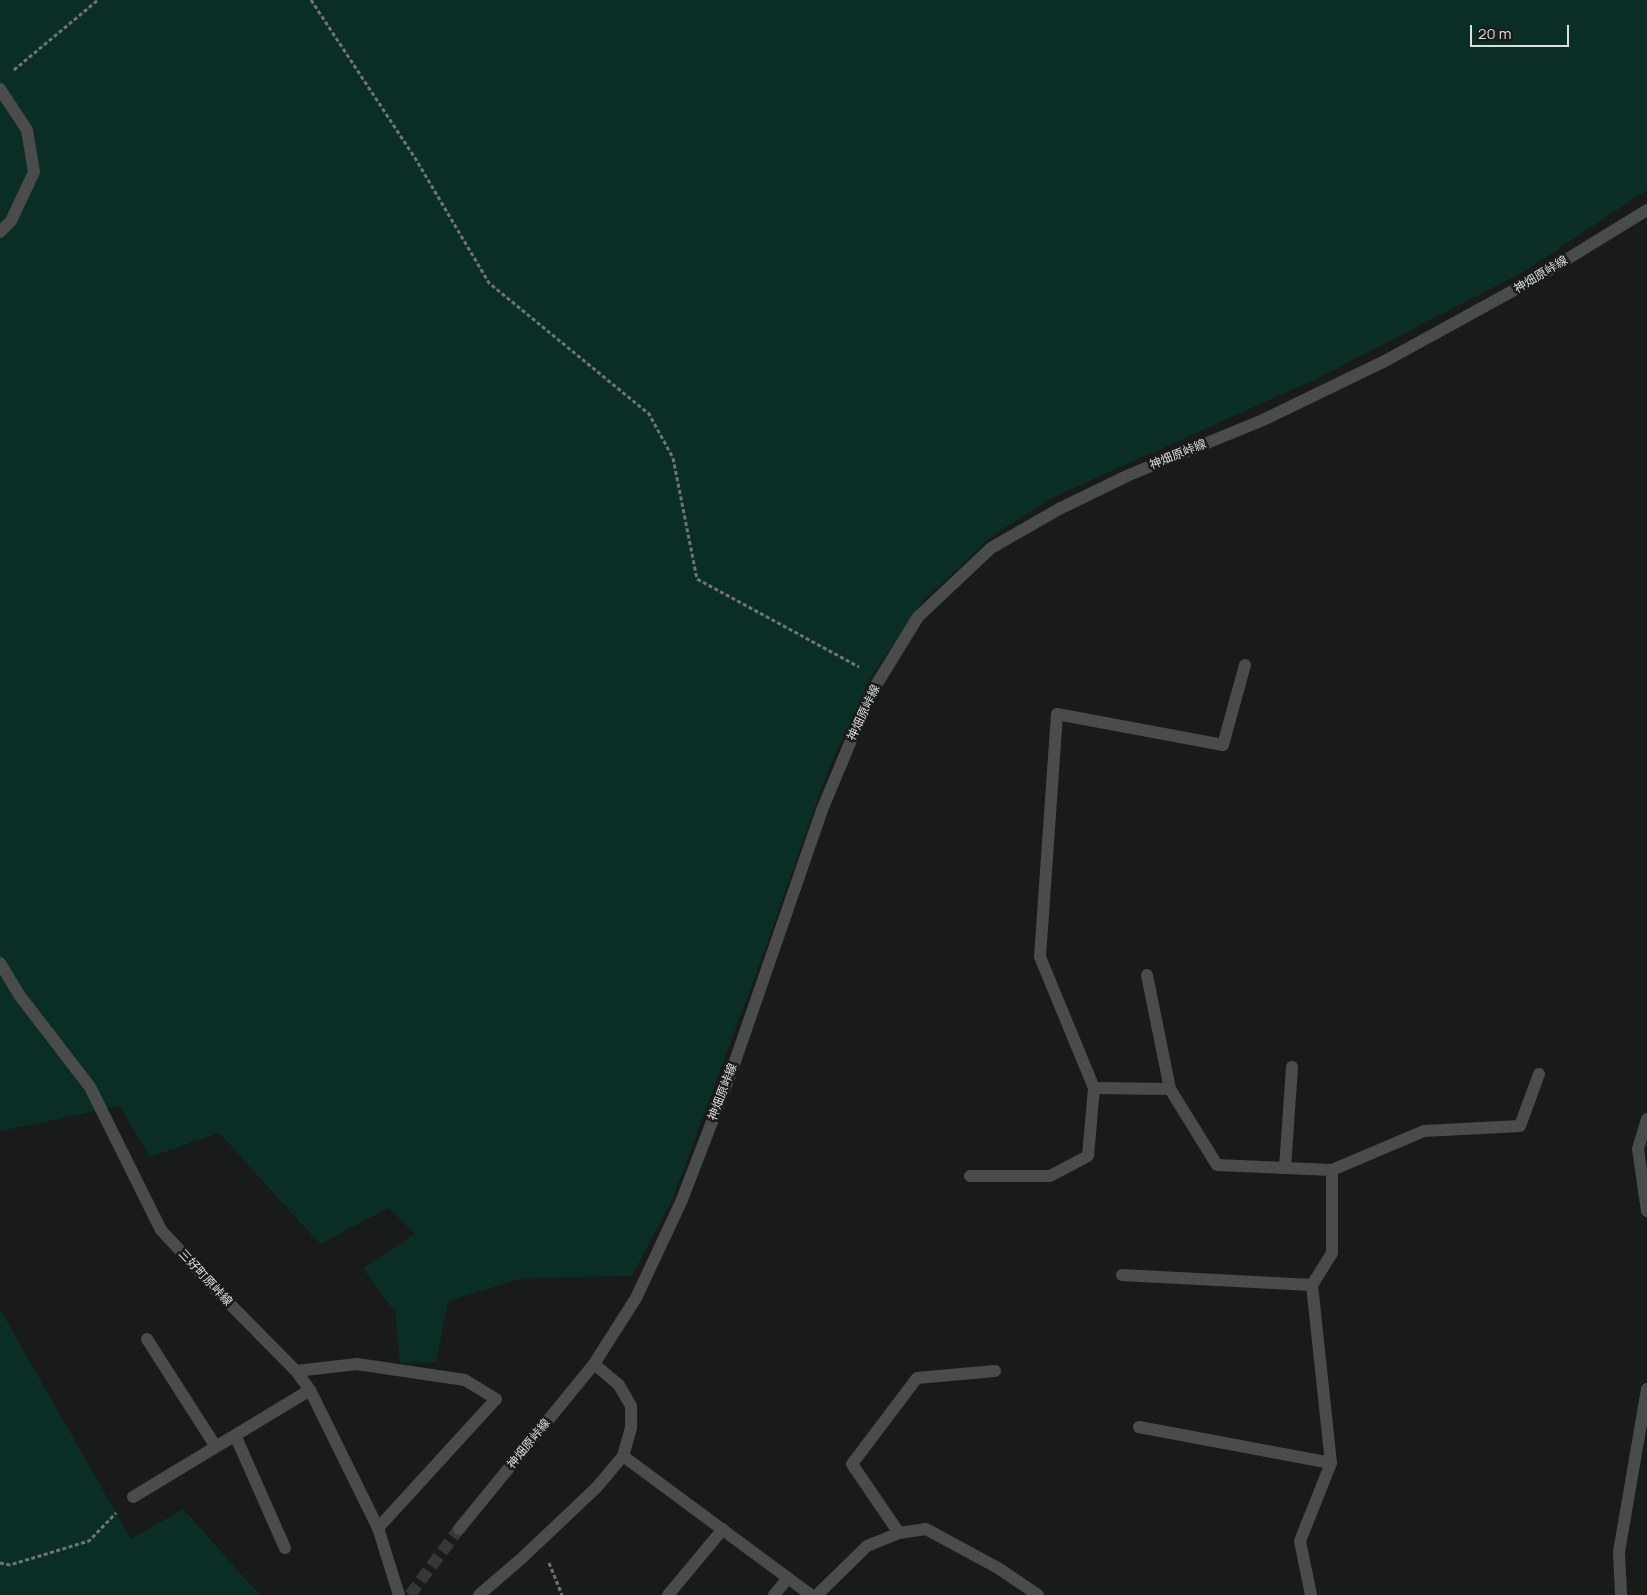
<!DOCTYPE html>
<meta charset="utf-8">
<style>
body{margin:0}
#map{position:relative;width:1647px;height:1595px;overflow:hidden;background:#191b1b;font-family:Manrope,sans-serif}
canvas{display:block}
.scale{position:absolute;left:1470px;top:25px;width:99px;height:22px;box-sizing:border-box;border:2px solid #dddfde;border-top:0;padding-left:6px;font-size:15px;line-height:18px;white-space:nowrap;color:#dddfde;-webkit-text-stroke:4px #191b1b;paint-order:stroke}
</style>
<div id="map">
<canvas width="1647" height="1595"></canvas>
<div class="scale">20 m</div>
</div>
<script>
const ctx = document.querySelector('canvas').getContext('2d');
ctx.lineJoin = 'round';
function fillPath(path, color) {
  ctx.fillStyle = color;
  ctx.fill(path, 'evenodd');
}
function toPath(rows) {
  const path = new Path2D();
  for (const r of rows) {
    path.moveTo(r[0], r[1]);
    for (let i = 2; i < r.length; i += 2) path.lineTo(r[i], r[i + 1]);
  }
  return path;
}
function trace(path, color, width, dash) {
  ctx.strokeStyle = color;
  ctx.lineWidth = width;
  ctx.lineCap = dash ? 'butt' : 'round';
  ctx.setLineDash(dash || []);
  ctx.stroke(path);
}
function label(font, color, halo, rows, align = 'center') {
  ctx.font = font + ' Manrope,"Noto Sans JP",sans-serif';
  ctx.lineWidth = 5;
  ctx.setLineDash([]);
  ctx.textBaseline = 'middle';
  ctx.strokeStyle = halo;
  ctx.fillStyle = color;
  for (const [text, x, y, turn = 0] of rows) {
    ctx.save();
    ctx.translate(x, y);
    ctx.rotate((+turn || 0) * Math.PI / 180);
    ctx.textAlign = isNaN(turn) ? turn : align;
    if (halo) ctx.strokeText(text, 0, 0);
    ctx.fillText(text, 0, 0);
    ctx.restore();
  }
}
const green = toPath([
 [0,0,1647,0,1647,190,1527,270,1316,379,1052,498,992,536,924,600,873,674,828,770,760,963,673,1198,632,1276,523,1278,448,1301,436,1362,400,1363,395,1312,363,1268,415,1234,389,1208,320,1244,219,1133,150,1157,120,1106,0,1131],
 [0,1309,131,1539,183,1509,260,1595,0,1595]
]);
const tertiaryTunnel = toPath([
 [410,1595,459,1529]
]);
const path = toPath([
 [311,0,415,158,489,283,649,414,673,458,697,579,859,667],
 [14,70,98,0],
 [0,1563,10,1565,89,1541,116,1513],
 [549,1563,562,1595]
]);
const service = toPath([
 [1147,975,1170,1089],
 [1647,1119,1638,1149,1647,1211],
 [1285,1168,1292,1067],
 [1332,1170,1424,1131,1520,1126,1539,1074],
 [970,1176,1050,1176,1088,1156,1094,1088,1040,957,1057,714,1223,745,1245,665],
 [1122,1275,1312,1285],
 [147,1339,216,1447],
 [296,1371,357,1364,465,1380,496,1399,378,1528],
 [1139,1427,1331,1463],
 [235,1435,285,1548],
 [133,1497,310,1390],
 [899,1533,852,1464,917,1378,995,1371],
 [668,1595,723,1529],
 [774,1595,788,1578]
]);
const minor = toPath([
 [0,89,27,130,34,172,11,221,0,232],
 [0,963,20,996,90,1087,161,1230,221,1295,296,1371,310,1390,378,1528,399,1595],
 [1094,1088,1170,1089,1217,1165,1332,1170,1332,1253,1312,1285,1331,1463,1300,1541,1311,1595],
 [623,1456,811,1595],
 [479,1595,522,1558,597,1487,623,1456,631,1428,631,1406,619,1385,594,1364],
 [817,1595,867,1546,899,1533,926,1529,998,1568,1038,1595],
 [1621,1595,1619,1552,1647,1389]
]);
const tertiary = toPath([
 [459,1529,594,1364,636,1298,681,1202,732,1070,822,810,870,695,918,617,991,548,1059,509,1129,475,1263,420,1385,361,1538,277,1647,210]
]);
const streetNames = [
 ["神畑原峠線",1541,275,-31],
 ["神畑原峠線",1178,455,-22],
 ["神畑原峠線",864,713,-65],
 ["神畑原峠線",723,1092,-69],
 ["三好町原峠線",205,1278,47],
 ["神畑原峠線",529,1444,-51]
];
fillPath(green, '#0a2d25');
trace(tertiaryTunnel, '#363838', 12, [12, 6]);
trace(path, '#727474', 3, [4, 2.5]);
trace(service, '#494c4b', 12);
trace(minor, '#494c4b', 12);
trace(tertiary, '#494c4b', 12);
label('12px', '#dddfde', '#191b1b', streetNames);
</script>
